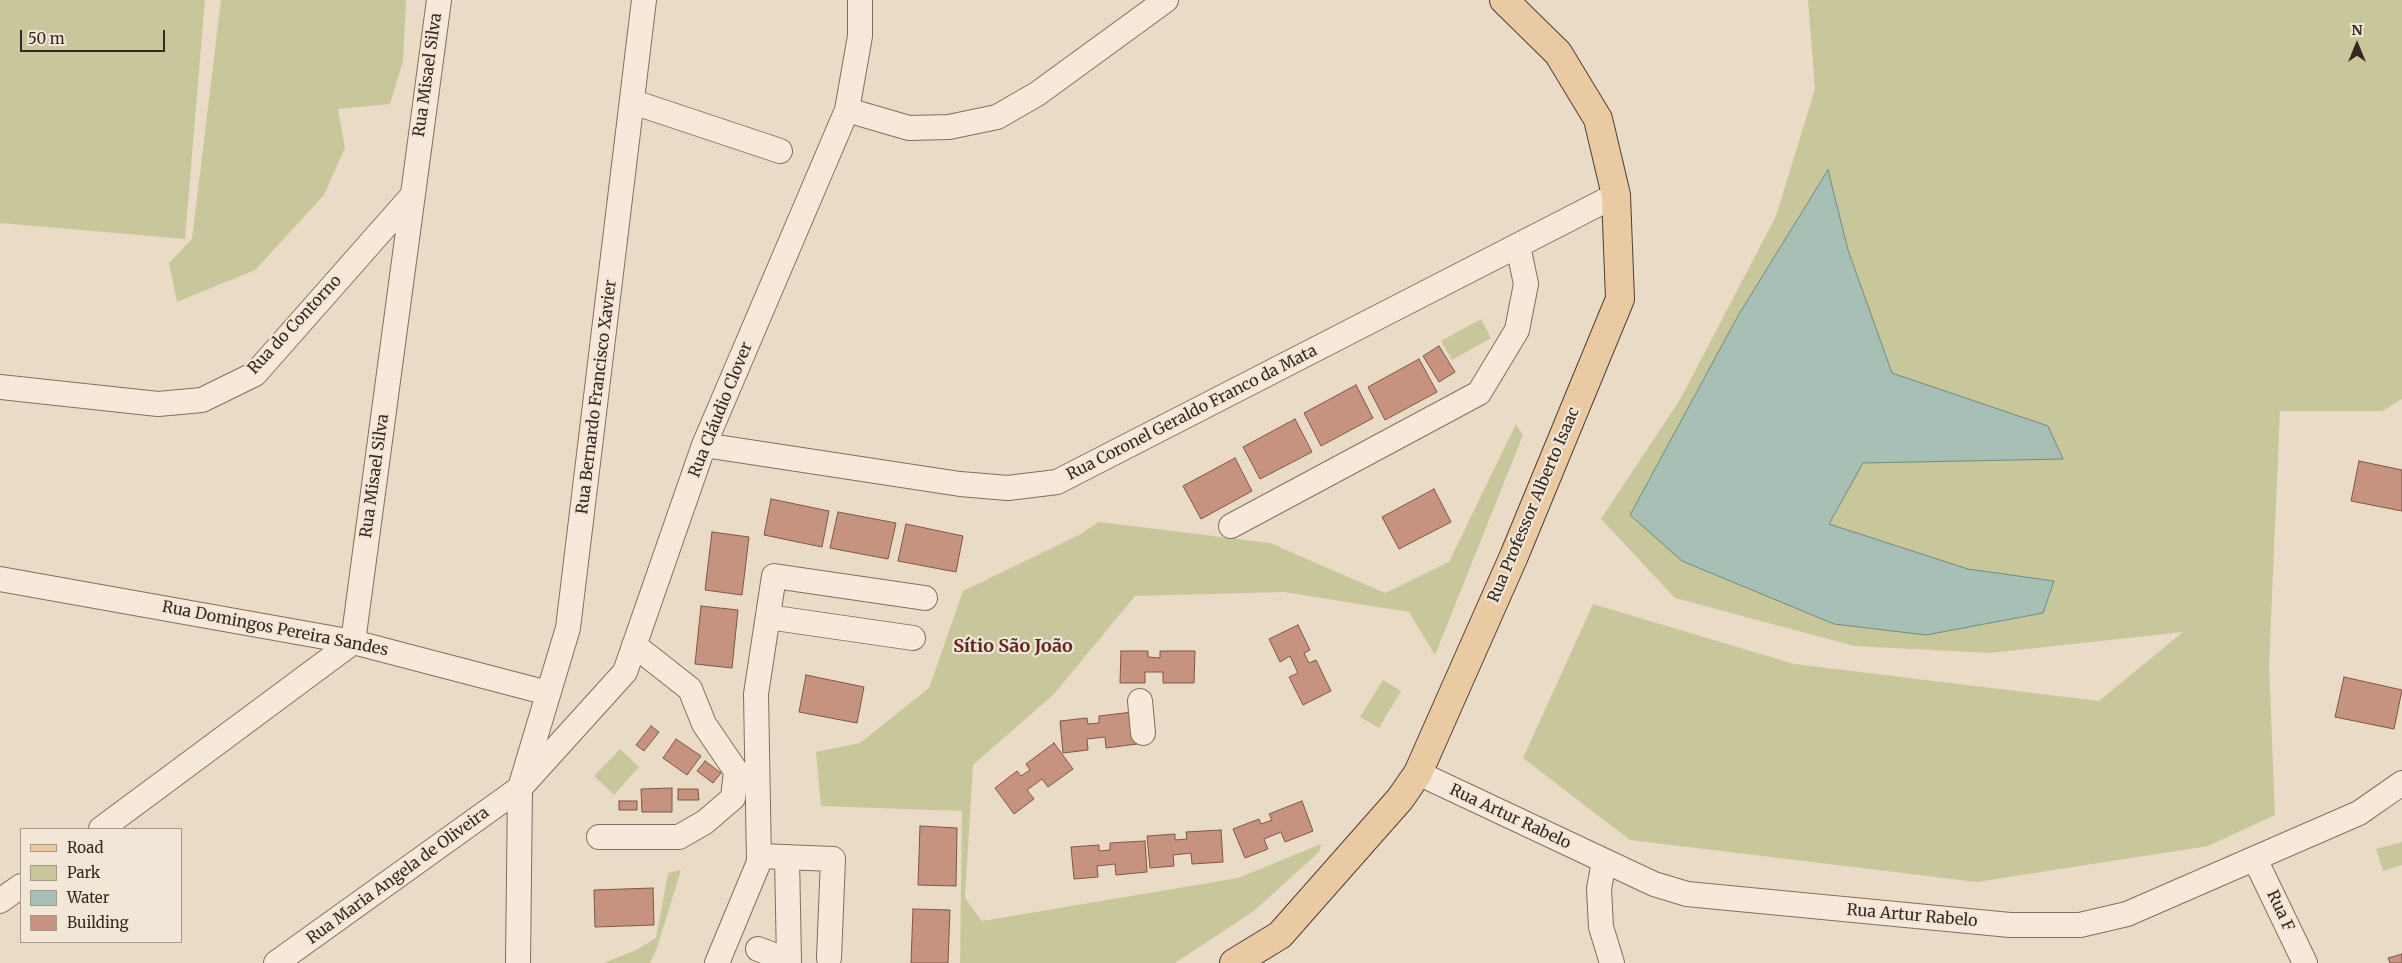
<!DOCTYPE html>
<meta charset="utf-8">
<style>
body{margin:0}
#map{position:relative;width:2402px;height:963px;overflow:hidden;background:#eadbc7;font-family:Merriweather,serif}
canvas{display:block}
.legend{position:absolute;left:20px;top:828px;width:162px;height:115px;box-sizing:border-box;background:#f2e6d6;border:1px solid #a79a8d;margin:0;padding:6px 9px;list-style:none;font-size:15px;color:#362820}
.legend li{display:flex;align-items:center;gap:10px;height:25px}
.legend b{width:25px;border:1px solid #a79a8d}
.north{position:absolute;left:2332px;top:20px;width:50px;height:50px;-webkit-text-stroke:4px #f2e6d6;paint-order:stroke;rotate:0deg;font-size:14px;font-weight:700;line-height:20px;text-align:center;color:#362820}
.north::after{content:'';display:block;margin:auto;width:18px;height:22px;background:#362820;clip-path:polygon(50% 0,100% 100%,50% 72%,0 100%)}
.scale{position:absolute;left:20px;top:30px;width:145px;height:22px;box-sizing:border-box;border:2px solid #362820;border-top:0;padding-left:6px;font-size:15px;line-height:18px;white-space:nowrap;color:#362820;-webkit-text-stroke:4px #f2e6d6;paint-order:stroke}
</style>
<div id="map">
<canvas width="2402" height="963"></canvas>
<ul class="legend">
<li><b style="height:6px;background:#eacaa3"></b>Road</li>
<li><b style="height:14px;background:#c8c79c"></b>Park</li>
<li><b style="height:14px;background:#a8bfb5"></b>Water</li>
<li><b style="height:14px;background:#c59380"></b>Building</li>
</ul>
<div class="north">N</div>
<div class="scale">50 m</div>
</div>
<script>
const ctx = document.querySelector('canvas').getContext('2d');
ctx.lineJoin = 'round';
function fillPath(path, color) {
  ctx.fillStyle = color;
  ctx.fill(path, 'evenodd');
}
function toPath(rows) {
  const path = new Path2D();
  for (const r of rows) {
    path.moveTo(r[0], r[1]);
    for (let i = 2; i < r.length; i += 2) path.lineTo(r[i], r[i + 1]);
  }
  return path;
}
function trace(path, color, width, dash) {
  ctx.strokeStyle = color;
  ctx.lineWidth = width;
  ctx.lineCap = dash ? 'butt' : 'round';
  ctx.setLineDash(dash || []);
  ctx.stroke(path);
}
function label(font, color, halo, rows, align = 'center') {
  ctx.font = font + ' Merriweather,serif';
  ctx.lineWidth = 4.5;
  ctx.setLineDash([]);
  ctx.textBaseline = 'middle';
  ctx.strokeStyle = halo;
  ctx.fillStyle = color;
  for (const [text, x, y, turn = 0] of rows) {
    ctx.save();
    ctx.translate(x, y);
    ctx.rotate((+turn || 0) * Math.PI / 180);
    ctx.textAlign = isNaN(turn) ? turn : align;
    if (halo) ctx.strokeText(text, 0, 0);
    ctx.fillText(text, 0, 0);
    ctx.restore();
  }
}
const green = toPath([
 [0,0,205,0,185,239,0,223],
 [221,0,406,0,403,61,390,104,338,109,345,148,324,195,255,270,177,302,169,263,192,239],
 [1808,0,2402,0,2402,399,2382,411,2280,411,2269,665,2275,815,2208,846,1977,882,1630,840,1523,758,1593,604,1794,664,2099,701,2183,632,1990,653,1854,646,1675,598,1601,519,1681,398,1776,216,1815,89],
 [1481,319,1491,338,1452,360,1441,341],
 [1516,424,1523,435,1435,655,1409,612,1284,592,1135,596,1054,694,973,765,965,898,982,921,1238,878,1321,844,1319,852,1254,911,1175,963,960,963,962,811,821,806,816,752,860,743,929,688,963,591,1079,535,1099,522,1270,543,1385,593,1449,562],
 [1383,680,1401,691,1379,728,1360,717],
 [620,749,639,767,614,795,594,776],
 [2402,842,2402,865,2383,871,2376,849],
 [681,870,657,948,650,963,604,963,636,950,656,938,668,873]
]);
const water = toPath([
 [1828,170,1848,250,1892,373,2048,426,2063,459,1863,463,1829,524,1968,569,2054,581,2043,613,1926,635,1834,624,1682,561,1630,515,1739,314,1828,170]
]);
const building = toPath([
 [1439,346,1455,372,1439,382,1423,356,1439,346],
 [1419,359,1437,392,1385,420,1368,387,1419,359],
 [1356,385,1373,418,1321,446,1304,413,1356,385],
 [1295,419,1312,452,1260,479,1243,447,1295,419],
 [1235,458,1252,491,1201,519,1183,486,1235,458],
 [2359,461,2402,470,2402,511,2351,501,2359,461],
 [1434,489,1451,522,1399,549,1382,517,1434,489],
 [771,499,829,511,822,547,764,535,771,499],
 [838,512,896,523,888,559,830,548,838,512],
 [906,524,963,536,956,572,898,561,906,524],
 [712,532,749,537,742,595,705,590,712,532],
 [701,606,738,610,732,668,695,664,701,606],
 [1298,625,1310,650,1304,653,1309,663,1316,660,1331,691,1303,705,1289,677,1298,673,1290,656,1280,662,1269,639,1298,625],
 [1121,651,1148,651,1148,657,1160,658,1160,651,1195,651,1194,683,1163,683,1163,672,1145,672,1145,683,1120,683,1121,651],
 [806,675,864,687,857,723,799,712,806,675],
 [2344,677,2402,690,2394,729,2335,717,2344,677],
 [1133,712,1137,744,1106,748,1105,737,1087,739,1088,750,1063,753,1060,721,1087,718,1088,724,1099,723,1099,716,1133,712],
 [651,726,659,732,644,751,636,745,651,726],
 [676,739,701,756,687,775,663,758,676,739],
 [1054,743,1073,769,1048,787,1042,779,1027,790,1034,799,1014,814,995,788,1017,771,1021,776,1030,770,1026,764,1054,743],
 [705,761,721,773,713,783,697,771,705,761],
 [672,788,672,812,642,812,641,789,672,788],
 [678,789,698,789,699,800,678,800,678,789],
 [619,801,637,801,637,810,619,810,619,801],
 [1302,801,1313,831,1285,842,1281,832,1264,839,1268,849,1245,858,1233,829,1259,819,1261,824,1272,820,1269,814,1302,801],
 [920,826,957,828,956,886,918,885,920,826],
 [1221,830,1223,862,1192,864,1191,853,1173,855,1174,866,1150,868,1147,836,1175,834,1175,840,1187,839,1186,832,1221,830],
 [1145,841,1147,872,1116,875,1115,864,1097,866,1098,877,1074,879,1071,847,1099,845,1099,851,1110,850,1110,843,1145,841],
 [653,888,654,925,595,927,594,890,653,888],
 [913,909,950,910,948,963,911,963,913,909],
 [2402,954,2402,963,2390,963,2388,958,2402,954]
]);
const minor = toPath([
 [633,102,780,151],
 [847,110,909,128,949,127,997,117,1037,94,1166,0],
 [0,387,158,404,202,400,255,374,412,196],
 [704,445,960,484,1008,488,1057,482,1616,195],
 [1231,526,1479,393,1517,330,1526,284,1518,246],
 [0,579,353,642,548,693],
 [768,617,913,638],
 [1140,701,1143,733],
 [1418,773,1654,884,1687,894,2010,925,2080,925,2127,914,2359,813,2402,783],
 [101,829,353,642,439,0],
 [599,837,679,837,705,822,733,798,736,771,704,724,690,689,634,645],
 [759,856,833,859,829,958],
 [2255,859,2305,963],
 [1604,861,1599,889,1601,927,1612,963],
 [0,901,21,886],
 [758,949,789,961,787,857],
 [276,963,520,788,625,672,704,445,847,110,860,36,860,0],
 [518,963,520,788,568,628,644,0],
 [717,963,759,862,756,694,774,576,925,598]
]);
const major = toPath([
 [1234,963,1280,935,1400,799,1418,773,1514,556,1620,299,1616,195,1598,119,1558,53,1504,0]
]);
const streetNames = [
 ["Rua Misael Silva",428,75,-82],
 ["Rua do Contorno",295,325,-47],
 ["Rua Bernardo Francisco Xavier",597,397,-83],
 ["Rua Cláudio Clover",721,410,-68],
 ["Rua Coronel Geraldo Franco da Mata",1192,413,-27],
 ["Rua Misael Silva",375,476,-82],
 ["Rua Professor Alberto Isaac",1534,505,-67],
 ["Rua Domingos Pereira Sandes",275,629,11],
 ["Rua Artur Rabelo",1510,817,25],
 ["Rua Maria Angela de Oliveira",398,876,-36],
 ["Rua F",2280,911,65],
 ["Rua Artur Rabelo",1912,916,5]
];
const neighbourhoodNames = [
 ["Sítio São João",1013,647]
];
fillPath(green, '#c8c79c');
fillPath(water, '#a8bfb5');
trace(water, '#6f8c81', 1);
fillPath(building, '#c59380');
trace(building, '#815546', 1);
trace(minor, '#846d5e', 26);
trace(major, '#533d32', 30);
trace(minor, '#f6e9da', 24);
trace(major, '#eacaa3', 28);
label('16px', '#362820', '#f2e6d6', streetNames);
label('bold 18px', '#5f2824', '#f2e6d6', neighbourhoodNames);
</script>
